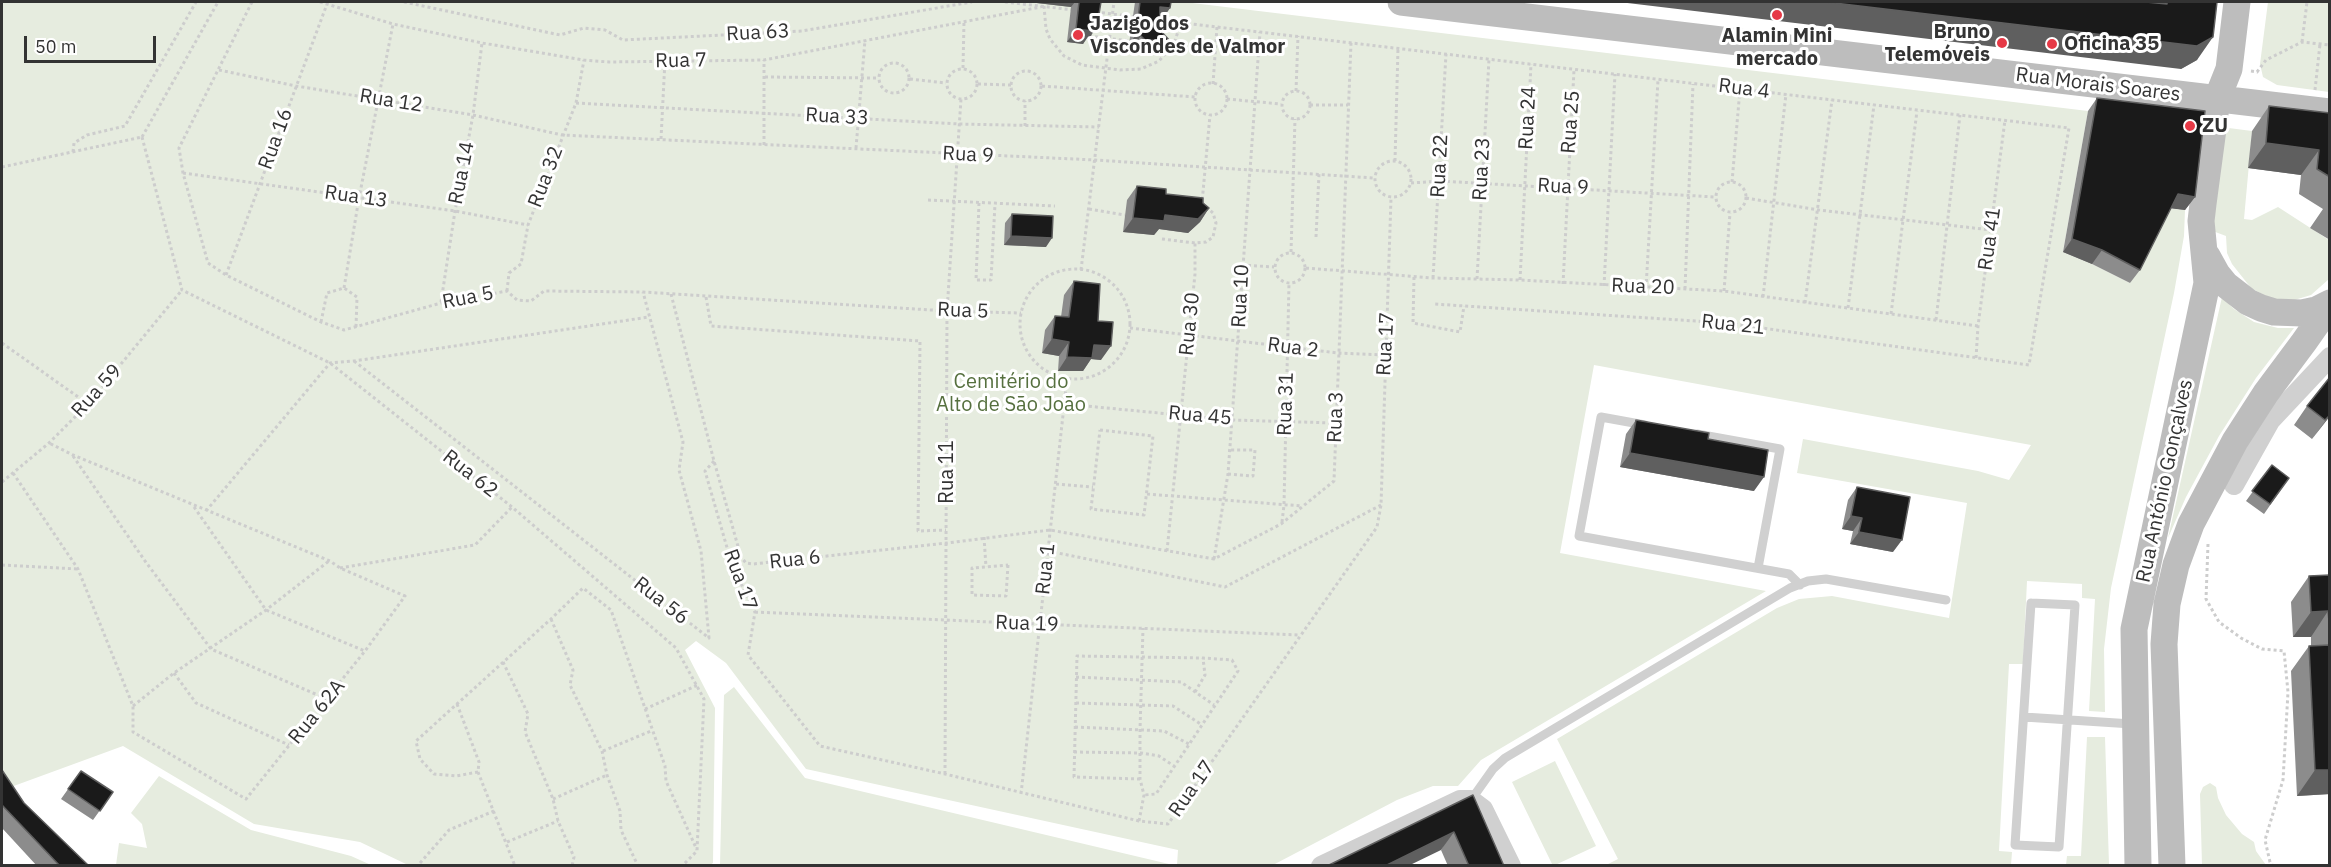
<!DOCTYPE html>
<meta charset="utf-8">
<style>
body{margin:0}
#map{position:relative;width:2331px;height:867px;overflow:hidden;background:#fff;font-family:"IBM Plex Sans",sans-serif}
canvas{display:block}
.frame{position:absolute;inset:0;border:3px solid #333;pointer-events:none}
.scale{position:absolute;left:24px;top:36px;width:132px;height:27px;box-sizing:border-box;border:3px solid #333;border-top:0;padding-left:8px;font-size:18px;line-height:21px;white-space:nowrap;color:#333;-webkit-text-stroke:4px #fff;paint-order:stroke}
</style>
<div id="map">
<canvas width="2331" height="867"></canvas>
<div class="frame"></div>
<div class="scale">50 m</div>
</div>
<script>
const ctx = document.querySelector('canvas').getContext('2d');
ctx.lineJoin = 'round';
function fillPath(path, color) {
  ctx.fillStyle = color;
  ctx.fill(path, 'evenodd');
}
function toPath(rows) {
  const path = new Path2D();
  for (const r of rows) {
    if (r.length === 3) {
      path.moveTo(r[0] + r[2], r[1]);
      path.arc(r[0], r[1], r[2], 0, 2 * Math.PI);
      continue;
    }
    path.moveTo(r[0], r[1]);
    for (let i = 2; i < r.length; i += 2) path.lineTo(r[i], r[i + 1]);
  }
  return path;
}
function trace(path, color, width, dash) {
  ctx.strokeStyle = color;
  ctx.lineWidth = width;
  ctx.lineCap = dash ? 'butt' : 'round';
  ctx.setLineDash(dash || []);
  ctx.stroke(path);
}
function label(font, color, halo, rows, align = 'center') {
  ctx.font = font + ' "IBM Plex Sans",sans-serif';
  ctx.lineWidth = 6;
  ctx.setLineDash([]);
  ctx.textBaseline = 'middle';
  ctx.strokeStyle = halo;
  ctx.fillStyle = color;
  for (const [text, x, y, turn = 0] of rows) {
    ctx.save();
    ctx.translate(x, y);
    ctx.rotate((+turn || 0) * Math.PI / 180);
    ctx.textAlign = isNaN(turn) ? turn : align;
    if (halo) ctx.strokeText(text, 0, 0);
    ctx.fillText(text, 0, 0);
    ctx.restore();
  }
}
const green = toPath([
 [2,2,1184,2,2088,111,2063,252,2092,264,2130,283,2168,208,2185,210,2184,236,2174,293,2111,588,2104,649,2105,712,2089,711,2095,599,2082,598,2082,584,2027,581,2023,664,2009,664,1999,851,2012,852,2011,865,1606,865,1618,859,1557,739,1777,608,1799,599,1832,596,1949,618,1967,503,1797,473,1803,439,1978,471,2009,480,2031,445,1594,365,1560,553,1766,591,1481,760,1458,786,1433,786,1397,800,1273,865,1177,865,1178,850,806,769,726,663,696,641,685,650,715,708,713,863,710,865,408,865,360,842,254,824,123,746,11,787,2,771],
 [2268,2,2329,2,2329,92,2277,85,2263,77,2260,64],
 [2221,127,2252,131,2244,219,2252,220,2278,207,2329,240,2329,279,2311,295,2291,301,2269,298,2251,288,2232,264,2227,253,2226,236,2210,230],
 [2222,297,2234,309,2254,322,2278,328,2294,328,2256,378,2219,436,2186,497,2168,538],
 [734,687,805,778,1169,864,1169,865,720,865,724,695],
 [2087,737,2105,737,2109,865,2066,865,2067,856,2081,856],
 [1555,761,1596,846,1553,866,1512,782],
 [159,776,251,830,351,856,371,865,116,865,119,843,147,848,142,824,131,813],
 [2210,783,2216,787,2218,798,2226,815,2242,834,2254,842,2256,851,2266,865,2202,865,2200,794,2203,787]
]);
const path = toPath([
 [252,2,179,148,183,173,208,263,226,275,321,322,344,330,441,303,507,291,517,300,531,301,544,291,643,292,947,311,1021,313],
 [320,2,393,24,482,43,584,60,609,62,764,60,1041,7],
 [404,2,560,35,584,28,605,30,623,40,802,31,972,2],
 [1005,2,1074,10],
 [1044,6,1046,29,1050,39,1064,56,1082,65,1120,70,1141,69,1159,61,1174,44,1181,22],
 [1096,12,1137,17],
 [1158,20,2069,128,2029,365,1726,323,1434,304],
 [1089,36,1130,41],
 [2302,42,2307,2],
 [894,78,15],
 [963,68,964,22],
 [962,84,15],
 [219,70,296,86,473,115,562,135,1095,160,1374,178],
 [2251,71,2257,72,2266,60,2302,42,2330,45],
 [1026,86,15],
 [765,77,878,78],
 [910,79,946,83],
 [1211,99,16],
 [978,84,1011,85],
 [1213,84,1217,27],
 [1042,86,1195,97],
 [2315,90,2320,44],
 [1296,105,14],
 [1296,91,1298,36],
 [1227,99,1281,104],
 [576,103,959,124,1099,127],
 [1310,105,1348,105],
 [1025,126,1025,101],
 [142,137,182,290,330,363,512,507,676,648,704,699,697,851,682,866],
 [142,137,218,2],
 [661,139,665,60],
 [764,145,764,60],
 [856,148,865,40],
 [73,152,74,143,87,135,125,126,196,2],
 [1393,179,18],
 [1395,161,1398,48],
 [2,167,142,137],
 [183,173,455,211,528,225],
 [1732,182,1740,89],
 [1731,197,15],
 [1411,183,1440,181,1715,197],
 [1746,198,1819,210,1991,230],
 [928,200,1055,206],
 [979,203,976,280,991,280,995,204],
 [1089,209,1125,215],
 [1316,237,1319,174],
 [1162,239,1195,243],
 [1291,252,1295,119],
 [1290,268,15],
 [1242,265,1274,267],
 [1306,268,1433,278,1520,280,1724,291,1978,326],
 [1075,324,55],
 [1081,270,1114,2],
 [226,275,327,4],
 [1414,277,1413,323,1460,332,1464,306],
 [1433,278,1446,54],
 [1477,279,1489,59],
 [1520,280,1531,64],
 [1563,284,1574,70],
 [1604,286,1615,74],
 [344,288,359,198,393,24],
 [1646,288,1658,80],
 [1685,289,1693,84],
 [507,291,509,273,521,264,528,225,576,103,584,60],
 [1724,291,1730,213],
 [671,294,714,461,741,557,746,563,753,564,947,543,1050,530,1214,559,1281,524,1334,481,1351,43],
 [706,297,711,326,920,341,918,531,946,530],
 [1763,297,1786,94],
 [441,302,455,211,473,115,482,43],
 [1805,303,1832,100],
 [1848,308,1874,105],
 [1891,314,1917,111],
 [1936,320,1960,115],
 [321,322,327,293,344,288,357,297,356,327],
 [1130,328,1338,353,1385,355],
 [2,343,88,404],
 [1976,358,1978,326,2005,120],
 [354,361,709,638,701,551,679,470,683,442,643,292],
 [1065,404,1232,420,1335,423],
 [1100,430,1153,436,1144,515,1091,509,1100,430],
 [73,456,145,561,211,649,327,699],
 [714,461,705,471,732,565,755,612,748,655,820,746,945,774,1139,821,1168,824,1377,527,1381,505,1391,198],
 [13,473,78,569,133,706,133,732,246,799,365,651,405,596,340,568,330,561,73,455,49,443],
 [1228,474,1253,476,1255,450,1228,450],
 [2,482,49,443,88,404,182,290],
 [1056,484,1093,487],
 [1147,494,1302,506],
 [194,507,266,610,365,651],
 [206,511,330,363,354,361,649,317],
 [1282,522,1284,505,1289,283],
 [984,537,986,567],
 [2208,544,2206,599,2219,622,2241,638,2262,649,2284,651,2288,692,2283,780,2265,840,2270,862,2273,866],
 [1048,551,1225,587,1381,505],
 [1167,551,1195,274,1195,243,1206,242,1213,237,1216,223,1213,213,1202,203,1210,115],
 [1214,559,1228,474,1260,32],
 [2,565,78,569],
 [1008,565,1006,596,972,595,972,568,1008,565],
 [340,568,475,545,512,507],
 [755,612,1299,635],
 [551,619,573,670,570,685,602,751,607,775,620,811,621,830,638,866],
 [503,662,528,714,525,732,553,799,558,821,574,857,572,866],
 [174,673,196,703,289,745],
 [1076,677,1181,682,1214,705],
 [1195,692,1205,675,1203,658],
 [1076,703,1173,706,1202,725],
 [457,704,479,762,478,772,515,866],
 [133,706,174,673,266,610,329,561],
 [645,709,698,685],
 [1075,727,1164,731,1189,744],
 [603,751,651,731],
 [1074,752,1141,753,1159,756,1174,766],
 [478,772,456,776,434,774,420,759,416,741,551,619,583,588,611,610,665,766,666,781,697,850],
 [945,774,947,311,961,99],
 [1140,779,1074,777,1077,656,1203,658,1232,660,1238,671,1156,794,1144,795],
 [1021,794,1067,379],
 [553,799,607,775],
 [1139,821,1144,795,1140,779,1140,730,1143,628],
 [507,842,558,821],
 [420,863,449,830,494,811]
]);
const lane = toPath([
 [1645,425,1601,417,1579,536,1789,574,1800,585],
 [1697,434,1780,449,1758,568],
 [2031,603,2075,605,2059,847,2015,845,2031,603],
 [2024,717,2132,724],
 [1471,800,1493,769,1505,758,1790,588,1808,581,1826,579,1946,600]
]);
const street = toPath([
 [2234,485,2270,421,2330,357],
 [1321,866,1460,800,1471,800,1483,809,1511,866]
]);
const secondary = toPath([
 [1401,2,2330,112],
 [2207,256,2217,274,2226,285,2248,302,2261,308,2274,312,2302,313,2316,310,2330,303],
 [2138,866,2134,629,2207,283,2201,221,2203,204,2217,99,2229,69,2237,2],
 [2172,866,2164,644,2167,604,2176,565,2191,524,2235,441,2266,393,2304,342,2330,305]
]);
const wall = toPath([
 [1028,2,1101,2,1089,39,1087,38,1083,44,1067,42,1071,7],
 [1135,2,1171,2,1170,8,1163,18,1160,17,1160,30,1170,41,1164,51,1138,49,1134,45,1129,44],
 [2154,2,2217,2,2197,60,2181,69],
 [2097,98,2195,197,2185,210,2171,208,2140,270,2130,283,2092,264,2063,252,2088,111],
 [2269,106,2330,113,2330,240,2310,228,2323,209,2299,194,2301,175,2248,168,2252,131],
 [1137,186,1166,194,1203,203,1209,208,1200,222,1188,233,1159,229,1154,235,1123,232,1127,200],
 [1012,214,1046,247,1004,245,1005,223],
 [1074,281,1098,321,1101,360,1091,359,1083,371,1058,371,1059,356,1042,353,1045,330,1055,316,1061,317,1064,295],
 [2307,406,2330,416,2312,439,2294,425],
 [1636,420,1708,439,1754,491,1620,467,1626,434],
 [2272,465,2289,478,2264,514,2246,501],
 [1857,487,1893,552,1850,544,1853,531,1842,529,1848,500],
 [2330,575,2330,794,2297,796,2291,671,2309,646,2311,646,2311,637,2293,637,2291,602,2309,576],
 [2,770,24,803,89,866,37,866,2,828],
 [81,771,113,792,93,820,61,799],
 [1473,795,1504,866,1448,866,1441,850]
]);
const shadedWall = toPath([
 [1028,2,1075,2,1071,7],
 [1619,2,1826,2,2213,37,2197,60,2181,69],
 [1160,7,1170,8,1163,18,1153,16],
 [1093,25,1097,26,1089,39,1087,38,1083,44,1067,42,1076,29],
 [1136,35,1141,36,1134,45,1129,44],
 [1145,40,1170,41,1164,51,1138,49],
 [2266,143,2319,150,2301,175,2248,168],
 [2178,194,2195,197,2185,210,2168,208],
 [1209,208,1200,222,1188,233,1159,229,1154,235,1123,232,1133,218],
 [1011,236,1052,238,1046,247,1004,245],
 [2072,239,2102,250,2092,264,2063,252],
 [1052,339,1069,342,1059,356,1042,353],
 [1094,345,1111,346,1101,360,1091,359,1083,371,1058,371,1067,357],
 [2330,415,2330,416,2312,439],
 [1630,453,1764,477,1754,491,1620,467],
 [1851,516,1862,518,1853,531,1842,529],
 [1859,532,1902,540,1893,552,1850,544],
 [2328,611,2311,637,2293,637,2311,612],
 [2315,770,2330,770,2330,794,2297,796],
 [1454,832,1441,850,1408,866,1384,866]
]);
const building = toPath([
 [1079,2,1101,2,1097,26,1093,25,1092,31,1076,29,1079,2],
 [1140,2,1171,2,1170,8,1160,7,1160,30,1170,41,1145,40,1141,36,1136,35,1140,2],
 [1826,2,2146,2,2167,4,2167,2,2217,2,2213,37,2197,46,1826,2],
 [2097,98,2205,111,2195,197,2178,194,2140,270,2102,250,2072,239,2097,98],
 [2269,106,2330,113,2330,177,2317,169,2319,150,2266,143,2269,106],
 [1137,186,1166,189,1166,194,1203,198,1203,203,1209,208,1198,219,1165,215,1164,221,1133,218,1137,186],
 [1012,214,1053,216,1052,238,1011,236,1012,214],
 [1074,281,1100,284,1098,321,1113,322,1111,346,1094,345,1092,358,1067,357,1069,342,1052,339,1055,316,1069,317,1074,281],
 [2330,377,2330,415,2325,420,2307,406,2330,377],
 [1636,420,1709,433,1708,439,1768,450,1764,477,1630,453,1636,420],
 [2272,465,2289,478,2270,504,2252,491,2272,465],
 [1857,487,1910,497,1902,540,1859,532,1862,518,1851,516,1857,487],
 [2330,575,2330,632,2328,611,2311,612,2309,576,2330,575],
 [2330,645,2330,770,2315,770,2309,646,2330,645],
 [2,770,24,803,89,866,60,866,2,805,2,770],
 [81,771,113,792,100,811,68,789,81,771],
 [1473,795,1504,866,1469,866,1454,832,1385,866,1327,866,1473,795]
]);
const markers = [
 [1777,15,6,"#e63946"],
 [1078,35,6,"#e63946"],
 [2002,43,6,"#e63946"],
 [2052,44,6,"#e63946"],
 [2190,126,6,"#e63946"]
];
const poiNames = [
 ["Jazigo dos",1090,24],
 ["Viscondes de Valmor",1090,47],
 ["Bruno",1990,32,"right"],
 ["Telemóveis",1990,55,"right"],
 ["Alamin Mini",1777,36,"center"],
 ["mercado",1777,59,"center"],
 ["Oficina 35",2064,44],
 ["ZU",2202,126]
];
const streetNames = [
 ["Rua 63",758,33,-3],
 ["Rua 7",681,61,-1],
 ["Rua Morais Soares",2098,85,7],
 ["Rua 4",1744,89,7],
 ["Rua 12",391,101,9],
 ["Rua 33",837,117,3],
 ["Rua 24",1528,118,-87],
 ["Rua 25",1571,122,-86],
 ["Rua 16",276,139,-70],
 ["Rua 9",968,155,3],
 ["Rua 22",1440,166,-87],
 ["Rua 23",1482,169,-87],
 ["Rua 14",462,173,-79],
 ["Rua 32",546,177,-69],
 ["Rua 9",1563,187,3],
 ["Rua 13",356,197,8],
 ["Rua 41",1990,239,-82],
 ["Rua 20",1643,287,2],
 ["Rua 10",1241,296,-87],
 ["Rua 5",468,298,-11],
 ["Rua 5",963,311,2],
 ["Rua 30",1190,324,-84],
 ["Rua 21",1733,325,6],
 ["Rua 17",1386,344,-87],
 ["Rua 2",1293,348,7],
 ["Rua 59",97,391,-48],
 ["Rua 31",1286,404,-88],
 ["Rua 45",1200,416,5],
 ["Rua 3",1336,417,-88],
 ["Rua 11",947,472,-90],
 ["Rua 62",470,474,38],
 ["Rua António Gonçalves",2165,481,-78],
 ["Rua 6",795,560,-6],
 ["Rua 1",1046,569,-84],
 ["Rua 17",740,580,70],
 ["Rua 56",661,601,38],
 ["Rua 19",1027,624,2],
 ["Rua 62A",317,712,-51],
 ["Rua 17",1192,789,-55]
];
const parkNames = [
 ["Cemitério do",1011,382],
 ["Alto de São João",1011,405]
];
fillPath(green, '#e6ecdf');
trace(path, '#cdcdcd', 3, [3, 3]);
trace(lane, '#d0d0d0', 9);
trace(street, '#d0d0d0', 20);
trace(secondary, '#bdbdbd', 27);
fillPath(wall, '#8c8c8c');
fillPath(shadedWall, '#5f5f5f');
fillPath(building, '#1a1a1a');
trace(building, '#5f5f5f', 1.5);
for (const [x, y, r, color] of markers) {
  const dot = new Path2D();
  dot.arc(x, y, r, 0, 2 * Math.PI);
  ctx.fillStyle = color;
  ctx.fill(dot);
  trace(dot, '#fff', 2);
}
label('bold 20px', '#333', '#fff', poiNames, 'left');
label('20px', '#333', '#fff', streetNames);
label('20px', '#56703f', '#fff', parkNames);
</script>
